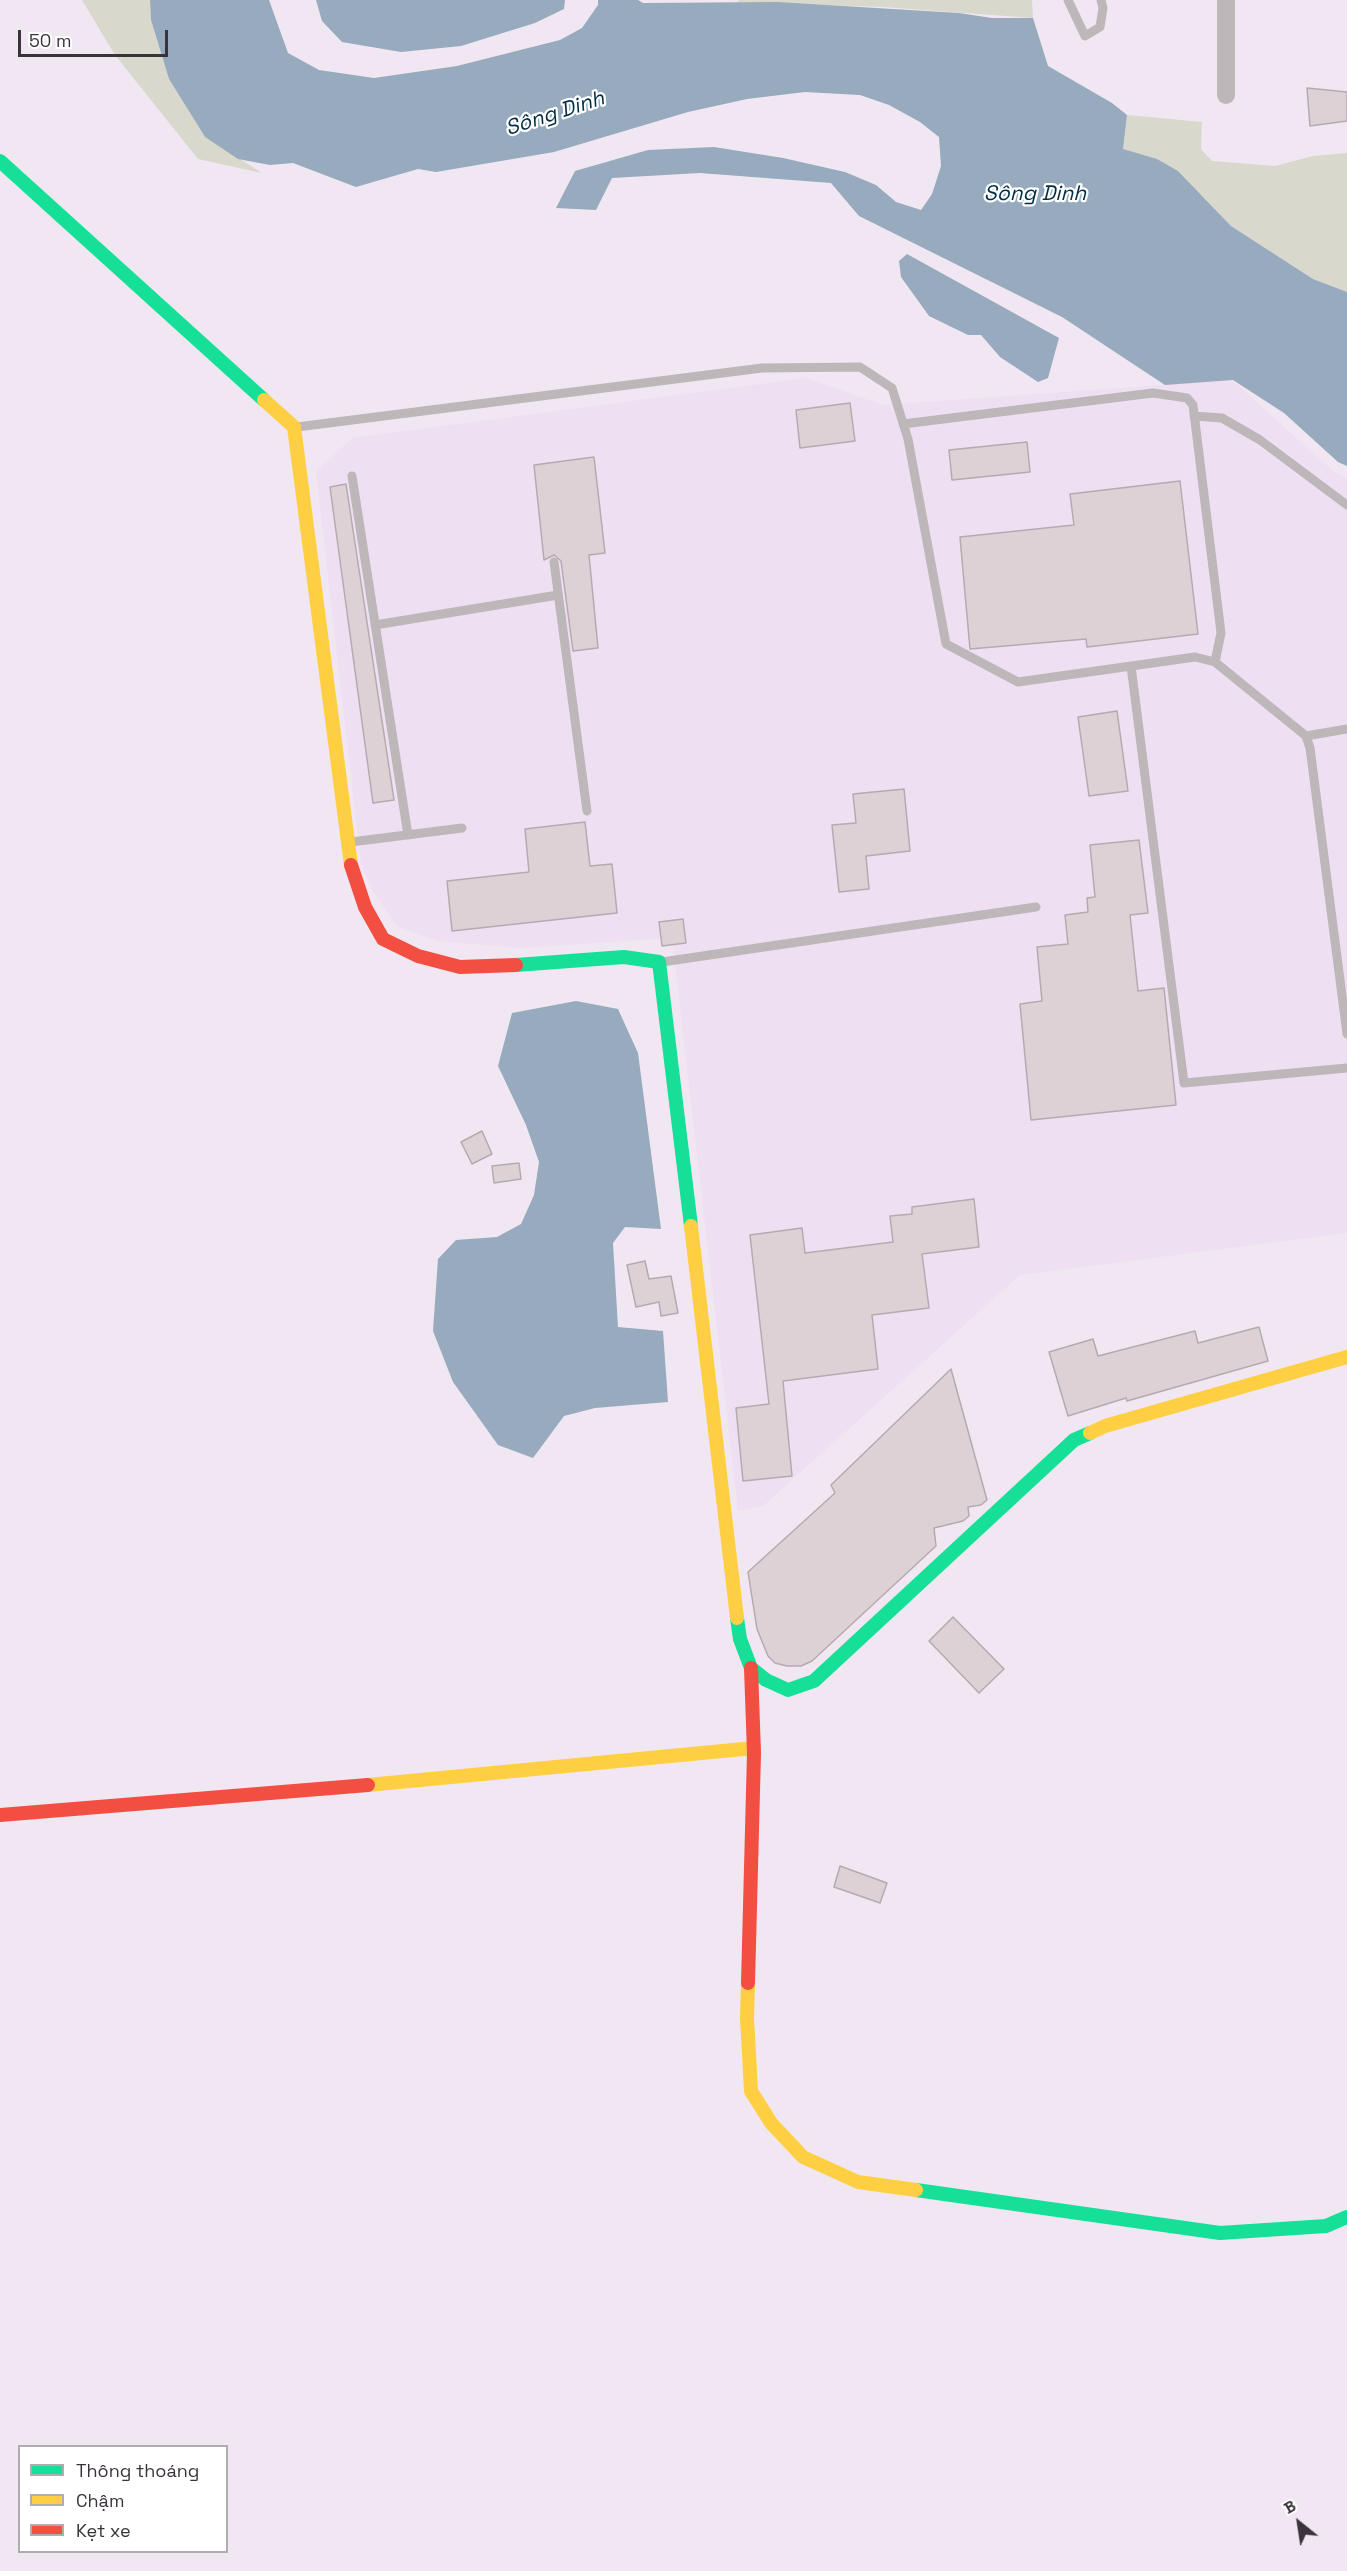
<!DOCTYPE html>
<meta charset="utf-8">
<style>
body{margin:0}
#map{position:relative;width:1347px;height:2571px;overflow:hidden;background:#f0e7f2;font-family:"Space Grotesk",sans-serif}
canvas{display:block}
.legend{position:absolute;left:18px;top:2445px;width:210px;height:108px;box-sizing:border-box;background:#fff;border:2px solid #b0adb1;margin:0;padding:8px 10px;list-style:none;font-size:18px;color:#3a333b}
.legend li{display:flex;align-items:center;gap:12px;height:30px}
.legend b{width:30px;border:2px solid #b0adb1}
.north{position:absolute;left:1269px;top:2493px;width:60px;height:60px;-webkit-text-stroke:4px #fff;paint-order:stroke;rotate:330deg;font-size:16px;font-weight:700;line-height:24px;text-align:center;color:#3a333b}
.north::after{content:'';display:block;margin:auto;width:21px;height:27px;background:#3a333b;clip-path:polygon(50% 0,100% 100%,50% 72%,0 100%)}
.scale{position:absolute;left:18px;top:30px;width:150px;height:27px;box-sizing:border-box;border:3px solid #3a333b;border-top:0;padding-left:8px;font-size:18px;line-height:21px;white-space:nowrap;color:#3a333b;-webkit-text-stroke:4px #fff;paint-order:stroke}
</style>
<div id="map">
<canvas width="1347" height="2571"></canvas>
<ul class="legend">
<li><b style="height:8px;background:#16e098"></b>Thông thoáng</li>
<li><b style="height:8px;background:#ffcf43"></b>Chậm</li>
<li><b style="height:8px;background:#f24e42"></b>Kẹt xe</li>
</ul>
<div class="north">B</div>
<div class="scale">50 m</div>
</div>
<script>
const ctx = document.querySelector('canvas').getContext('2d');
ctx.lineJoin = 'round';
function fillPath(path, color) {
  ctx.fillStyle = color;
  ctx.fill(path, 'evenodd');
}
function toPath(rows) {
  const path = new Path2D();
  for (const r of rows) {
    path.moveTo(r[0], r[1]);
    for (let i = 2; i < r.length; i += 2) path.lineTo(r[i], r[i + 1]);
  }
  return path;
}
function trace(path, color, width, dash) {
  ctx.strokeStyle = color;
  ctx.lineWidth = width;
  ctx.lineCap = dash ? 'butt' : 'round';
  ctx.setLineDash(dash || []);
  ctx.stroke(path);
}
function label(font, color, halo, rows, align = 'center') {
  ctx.font = font + ' "Space Grotesk",sans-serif';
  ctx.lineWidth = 4.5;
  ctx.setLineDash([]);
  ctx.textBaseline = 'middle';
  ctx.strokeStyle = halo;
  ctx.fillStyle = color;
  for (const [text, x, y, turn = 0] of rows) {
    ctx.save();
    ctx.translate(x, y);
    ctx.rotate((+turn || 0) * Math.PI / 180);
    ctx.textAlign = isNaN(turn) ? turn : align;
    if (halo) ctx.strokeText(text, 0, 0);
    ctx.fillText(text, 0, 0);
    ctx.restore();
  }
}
const built = toPath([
 [806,378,883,405,1232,380,1333,471,1347,479,1347,1233,1020,1275,763,1506,738,1511,672,938,521,948,437,941,397,926,372,890,361,864,316,472,352,438]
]);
const green = toPath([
 [82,0,150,0,151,20,169,79,205,137,262,173,198,159,115,55],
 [739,0,1032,0,1033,18,883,7,737,2],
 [1127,115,1202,122,1201,149,1212,161,1275,166,1313,156,1347,153,1347,292,1313,279,1231,226,1178,171,1123,149]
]);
const water = toPath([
 [150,0,269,0,288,53,319,70,374,78,457,66,560,40,582,28,598,5,598,0,638,0,643,3,777,2,959,13,992,18,1033,18,1048,66,1112,103,1127,115,1123,149,1157,159,1178,171,1231,226,1313,279,1347,292,1347,466,1338,462,1284,413,1233,380,1165,385,1062,317,859,216,831,183,700,173,612,178,596,210,556,208,575,171,648,150,714,147,783,158,845,172,876,185,896,202,921,210,932,194,941,166,939,137,920,122,889,105,860,95,805,92,747,99,688,112,554,152,436,172,418,169,356,187,293,163,270,165,238,159,205,137,169,79,151,20],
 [316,0,565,0,564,9,535,23,461,46,401,52,342,42,322,21],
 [907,254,1059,338,1048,378,1038,382,1000,357,981,335,968,335,929,316,901,277,899,261],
 [576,1001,618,1009,638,1053,661,1229,625,1227,613,1243,618,1327,663,1331,668,1402,595,1408,564,1416,533,1458,498,1445,453,1382,433,1331,438,1259,456,1240,497,1237,521,1224,534,1195,539,1162,526,1125,498,1066,512,1013]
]);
const building = toPath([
 [1307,88,1347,92,1347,121,1310,126,1307,88],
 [850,403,855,441,800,448,796,410,850,403],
 [1027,442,1030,472,952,480,949,450,1027,442],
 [594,457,605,553,589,555,598,648,573,651,561,561,554,555,544,560,534,465,594,457],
 [1180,481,1198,634,1087,647,1086,639,970,649,960,537,1074,525,1070,494,1180,481],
 [346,484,394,800,373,803,330,487,346,484],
 [1117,711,1128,791,1089,796,1078,717,1117,711],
 [904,789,910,851,866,856,869,889,839,892,832,825,856,823,853,794,904,789],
 [585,822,590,866,612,864,617,913,452,931,447,881,529,872,525,829,585,822],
 [1139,840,1148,913,1130,915,1138,991,1164,988,1176,1105,1031,1120,1020,1004,1042,1001,1037,947,1068,944,1065,915,1088,912,1087,898,1095,897,1090,845,1139,840],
 [683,919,686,943,662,946,659,922,683,919],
 [482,1131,492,1154,472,1164,461,1142,482,1131],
 [519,1163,521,1179,494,1183,492,1166,519,1163],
 [974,1199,979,1247,922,1254,929,1308,872,1315,878,1369,783,1381,792,1476,743,1481,736,1408,769,1404,750,1235,802,1228,805,1253,893,1242,890,1216,912,1214,912,1207,974,1199],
 [645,1261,649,1279,671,1276,678,1313,661,1316,659,1302,636,1307,627,1265,645,1261],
 [1259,1327,1268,1361,1127,1401,1126,1398,1068,1416,1049,1352,1093,1339,1098,1356,1195,1331,1198,1343,1259,1327],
 [951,1369,987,1500,981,1505,968,1507,969,1516,963,1521,934,1528,936,1546,812,1661,801,1666,787,1666,775,1663,768,1656,757,1629,748,1572,835,1493,831,1485,951,1369],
 [953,1617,1004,1669,979,1693,929,1641,953,1617],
 [840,1866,887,1883,880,1903,834,1887,840,1866]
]);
const lane = toPath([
 [1068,0,1085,36,1100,27,1103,8,1101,0],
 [1194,416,1222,418,1260,440,1347,505],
 [903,424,1153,393,1187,398,1193,405,1221,633,1215,662],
 [297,427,762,368,860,367,892,388,908,439,946,644,1018,682,1195,657,1215,662,1306,736,1310,748,1347,1034],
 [352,476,408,835],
 [554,562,587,811],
 [375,625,558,595],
 [1131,666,1184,1083,1347,1068],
 [1306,736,1347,729],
 [351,842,462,828],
 [662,962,1036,907]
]);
const street = toPath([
 [1226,0,1226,95]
]);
const fast = toPath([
 [0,161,264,400],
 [516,965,624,957,659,962,691,1226],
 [737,1618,740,1639,751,1668,766,1680,788,1690,814,1681,1074,1440,1090,1433],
 [916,2190,1220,2233,1326,2226,1347,2217]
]);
const slow = toPath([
 [264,400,294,427,351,865],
 [691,1226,737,1618],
 [1090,1433,1105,1426,1347,1357],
 [368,1785,754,1748],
 [748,1983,747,2018,751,2091,771,2123,803,2157,858,2182,916,2190]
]);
const jam = toPath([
 [351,865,365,907,383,939,418,956,460,967,516,965],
 [0,1815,368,1785],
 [748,1983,754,1753,751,1668]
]);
const waterNames = [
 ["Sông Dinh",555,114,-18],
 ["Sông Dinh",1035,194]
];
fillPath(built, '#efdff2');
fillPath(green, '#d8d8cc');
fillPath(water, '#97aabe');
fillPath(building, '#ddd1d5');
trace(building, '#b4abb0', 1.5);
trace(lane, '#beb7b9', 9);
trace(street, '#beb7b9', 18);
trace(fast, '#16e098', 14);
trace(slow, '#ffcf43', 14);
trace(jam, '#f24e42', 14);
label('italic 21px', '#012d45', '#fff', waterNames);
</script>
